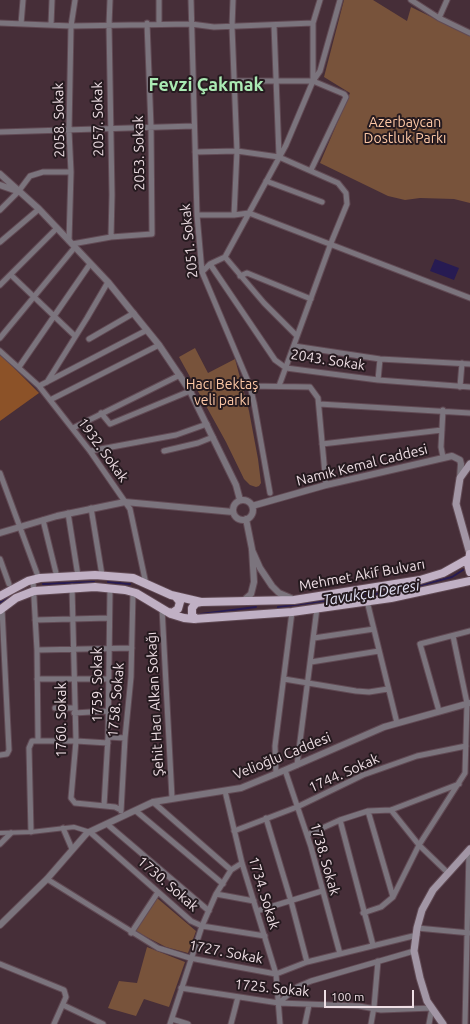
<!DOCTYPE html>
<meta charset="utf-8">
<style>
body{margin:0}
#map{position:relative;width:470px;height:1024px;overflow:hidden;background:#462e38;font-family:Ubuntu,sans-serif}
canvas{display:block}
.scale{position:absolute;left:324px;top:990px;width:90px;height:18px;box-sizing:border-box;border:2px solid #efdfe5;border-top:0;padding-left:5px;font-size:12px;line-height:14px;white-space:nowrap;color:#efdfe5;-webkit-text-stroke:3px #251a1f;paint-order:stroke}
</style>
<div id="map">
<canvas width="470" height="1024"></canvas>
<div class="scale">100 m</div>
</div>
<script>
const ctx = document.querySelector('canvas').getContext('2d');
ctx.lineJoin = 'round';
function fillPath(path, color) {
  ctx.fillStyle = color;
  ctx.fill(path, 'evenodd');
}
function toPath(rows) {
  const path = new Path2D();
  for (const r of rows) {
    if (r.length === 3) {
      path.moveTo(r[0] + r[2], r[1]);
      path.arc(r[0], r[1], r[2], 0, 2 * Math.PI);
      continue;
    }
    path.moveTo(r[0], r[1]);
    for (let i = 2; i < r.length; i += 2) path.lineTo(r[i], r[i + 1]);
  }
  return path;
}
function trace(path, color, width, dash) {
  ctx.strokeStyle = color;
  ctx.lineWidth = width;
  ctx.lineCap = dash ? 'butt' : 'round';
  ctx.setLineDash(dash || []);
  ctx.stroke(path);
}
function label(font, color, halo, rows, align = 'center') {
  ctx.font = font + ' Ubuntu,sans-serif';
  ctx.lineWidth = 4;
  ctx.setLineDash([]);
  ctx.textBaseline = 'middle';
  ctx.strokeStyle = halo;
  ctx.fillStyle = color;
  for (const [text, x, y, turn = 0] of rows) {
    ctx.save();
    ctx.translate(x, y);
    ctx.rotate((+turn || 0) * Math.PI / 180);
    ctx.textAlign = isNaN(turn) ? turn : align;
    if (halo) ctx.strokeText(text, 0, 0);
    ctx.fillText(text, 0, 0);
    ctx.restore();
  }
}
const green = toPath([
 [344,0,373,0,407,21,411,7,470,36,470,203,454,199,420,198,405,200,388,196,320,163,350,93,324,77],
 [195,348,208,373,235,359,249,411,258,459,261,483,259,486,256,487,250,485,244,479,226,442,179,357],
 [157,898,196,931,188,953,166,947,135,931],
 [147,947,185,962,169,1007,144,999,136,1016,108,1008,119,981,137,983]
]);
const forest = toPath([
 [0,354,39,393,0,421]
]);
const water = toPath([
 [435,259,459,268,454,280,430,271]
]);
const stream = toPath([
 [108,582,130,584],
 [43,584,94,582],
 [0,603,23,589],
 [278,607,398,591,452,577,463,570],
 [201,614,256,607]
]);
const pedestrian = toPath([
 [0,833,31,832,74,827,90,832]
]);
const minor = toPath([
 [110,0,109,25,112,195,111,237],
 [191,0,197,215,202,272,250,386,254,403,270,493],
 [233,0,232,27,237,151,234,215],
 [411,0,439,18,470,33],
 [439,18,447,0],
 [0,23,71,26,191,24,214,27,313,23],
 [21,24,23,0],
 [159,24,159,0],
 [51,25,52,0],
 [274,25,279,156],
 [234,81,313,81,320,71,340,0],
 [0,132,194,126],
 [195,152,237,151,279,157,338,183,346,193,347,204,331,243,279,386],
 [311,170,346,97,344,94,313,81],
 [266,181,322,202],
 [0,210,18,192,30,176,43,172,71,172],
 [197,215,234,215,249,213,470,298],
 [69,241,71,172,69,131,71,26,75,0],
 [0,242,39,209],
 [72,244,111,237,152,234,151,127,147,23],
 [225,257,264,303,297,336],
 [210,264,275,360,286,368,378,380,470,387],
 [202,272,210,264,225,257,286,145,313,81,313,23,320,0],
 [11,275,75,336],
 [240,276,247,273,311,299],
 [0,285,57,228],
 [0,338,75,247],
 [89,339,134,313],
 [294,346,380,359,470,364],
 [0,351,39,386,50,400,90,451,130,509,146,584],
 [19,367,90,264],
 [378,380,380,359],
 [47,382,87,318,108,282],
 [39,386,147,330],
 [250,386,310,387,318,398,326,485],
 [460,387,462,363],
 [50,400,159,345],
 [319,404,470,413],
 [443,410,441,447,443,457],
 [101,413,110,424,190,391],
 [73,428,180,375],
 [322,444,442,430],
 [90,451,176,435,207,424],
 [164,451,198,443,213,437],
 [0,473,39,579],
 [91,508,102,575],
 [68,513,78,576],
 [43,520,57,577],
 [0,559,9,584],
 [33,580,37,650,38,740],
 [72,587,76,741,71,798,75,803,115,807,121,810],
 [367,601,397,723],
 [162,608,172,798],
 [35,620,109,618],
 [314,638,374,629],
 [37,650,132,648],
 [311,662,379,651],
 [37,679,108,679],
 [284,679,356,691,369,692,388,689],
 [55,708,74,708],
 [439,711,420,644,470,631],
 [74,713,108,711],
 [108,737,125,738],
 [0,755,7,754,9,750,2,609],
 [297,765,317,608],
 [285,770,311,847,340,954],
 [276,774,275,746,292,612],
 [225,791,242,863,276,974,280,1024],
 [153,802,231,870],
 [104,806,108,737,110,589],
 [391,810,419,845,447,872],
 [121,811,125,738,131,677,133,592],
 [136,811,223,884],
 [368,811,393,897],
 [266,818,291,901,307,962],
 [340,820,373,945],
 [107,824,209,911],
 [63,828,72,849],
 [234,831,297,807,363,775,417,756,466,746],
 [31,832,29,748,32,741,76,741,108,743],
 [90,832,191,921,202,926,265,936],
 [307,835,340,820,368,811,391,810,459,784],
 [0,844,11,833],
 [47,879,158,948,190,958,276,974,307,962,417,935],
 [216,894,254,901],
 [257,911,322,891],
 [363,913,381,907,393,897,419,845,465,773,467,703,453,636],
 [417,928,470,933],
 [131,933,158,892],
 [0,964,64,990,66,997,54,1024],
 [181,988,279,1003,359,1006,381,1010,432,1008,429,1024],
 [279,1003,297,987,311,981,414,951],
 [63,1005,103,1024],
 [172,1019,188,1024],
 [170,1024,202,926,216,894,231,870,242,863],
 [231,1024,238,997],
 [305,1024,309,1005],
 [371,1024,374,1007,378,961],
 [465,1024,469,850]
]);
const tertiary = toPath([
 [0,174,39,209,108,282,159,345,190,391,236,485,240,500],
 [0,185,17,191],
 [243,510,10],
 [252,506,326,485,452,456,460,460,461,464,460,478],
 [0,533,57,516,125,502,233,512],
 [252,550,260,568,272,586,279,593,293,599],
 [243,601,251,594,254,582,252,549,246,519],
 [0,925,47,879,87,833,153,802,241,788,285,770,384,727,470,703]
]);
const secondary = toPath([
 [470,554,456,504,460,478,470,464],
 [443,1024,427,1001,420,978,414,951,417,928,422,910,433,890,470,849]
]);
const primary = toPath([
 [470,554,468,564,470,572],
 [0,596,28,581,40,578,95,575,133,578,171,595,201,602,294,600,420,580,443,573,468,559],
 [0,610,16,598,34,591,95,587,125,590,136,593,171,614,184,618,194,619,292,612,391,598,470,581],
 [169,612,172,613,178,609,180,602,176,597],
 [196,619,192,615,192,608,196,603,201,602]
]);
const streetNames = [
 ["2057. Sokak",98,119,-91],
 ["2058. Sokak",59,120,-91],
 ["2053. Sokak",139,153,-91],
 ["2051. Sokak",189,241,-96],
 ["2043. Sokak",328,360,9],
 ["1932. Sokak",103,450,54],
 ["Namık Kemal Caddesi",362,465,-14],
 ["Mehmet Akif Bulvarı",362,575,-10],
 ["1759. Sokak",97,685,-90],
 ["1758. Sokak",116,700,-85],
 ["Şehit Hacı Alkan Sokağı",155,704,-93],
 ["1760. Sokak",61,720,-90],
 ["Velioğlu Caddesi",282,756,-22],
 ["1744. Sokak",344,773,-24],
 ["1738. Sokak",325,859,74],
 ["1730. Sokak",168,884,41],
 ["1734. Sokak",264,893,73],
 ["1727. Sokak",226,952,11],
 ["1725. Sokak",272,988,6]
];
const parkNames = [
 ["Azerbaycan",405,122],
 ["Dostluk Parkı",405,138],
 ["Hacı Bektaş",222,384],
 ["veli parkı",222,400]
];
const waterNames = [
 ["Tavukçu Deresi",371,593,-9]
];
const districtNames = [
 ["Fevzi Çakmak",206,85]
];
fillPath(green, '#78533b');
fillPath(forest, '#8c5228');
fillPath(water, '#271b52');
trace(stream, '#271b52', 2);
trace(pedestrian, '#614a54', 6);
trace(minor, '#614a54', 7);
trace(tertiary, '#614a54', 8);
trace(secondary, '#614a54', 9);
trace(primary, '#614a54', 10);
trace(pedestrian, '#7b747d', 4);
trace(minor, '#7b747d', 5);
trace(tertiary, '#7b747d', 6);
trace(secondary, '#a296a5', 7);
trace(primary, '#c0b0c4', 8);
label('14px', '#efdfe5', '#251a1f', streetNames);
label('14px', '#fdc8a6', '#251a1f', parkNames);
label('italic 15px', '#e2e1f4', '#251a1f', waterNames);
label('bold 18px', '#aaeab3', '#251a1f', districtNames);
</script>
